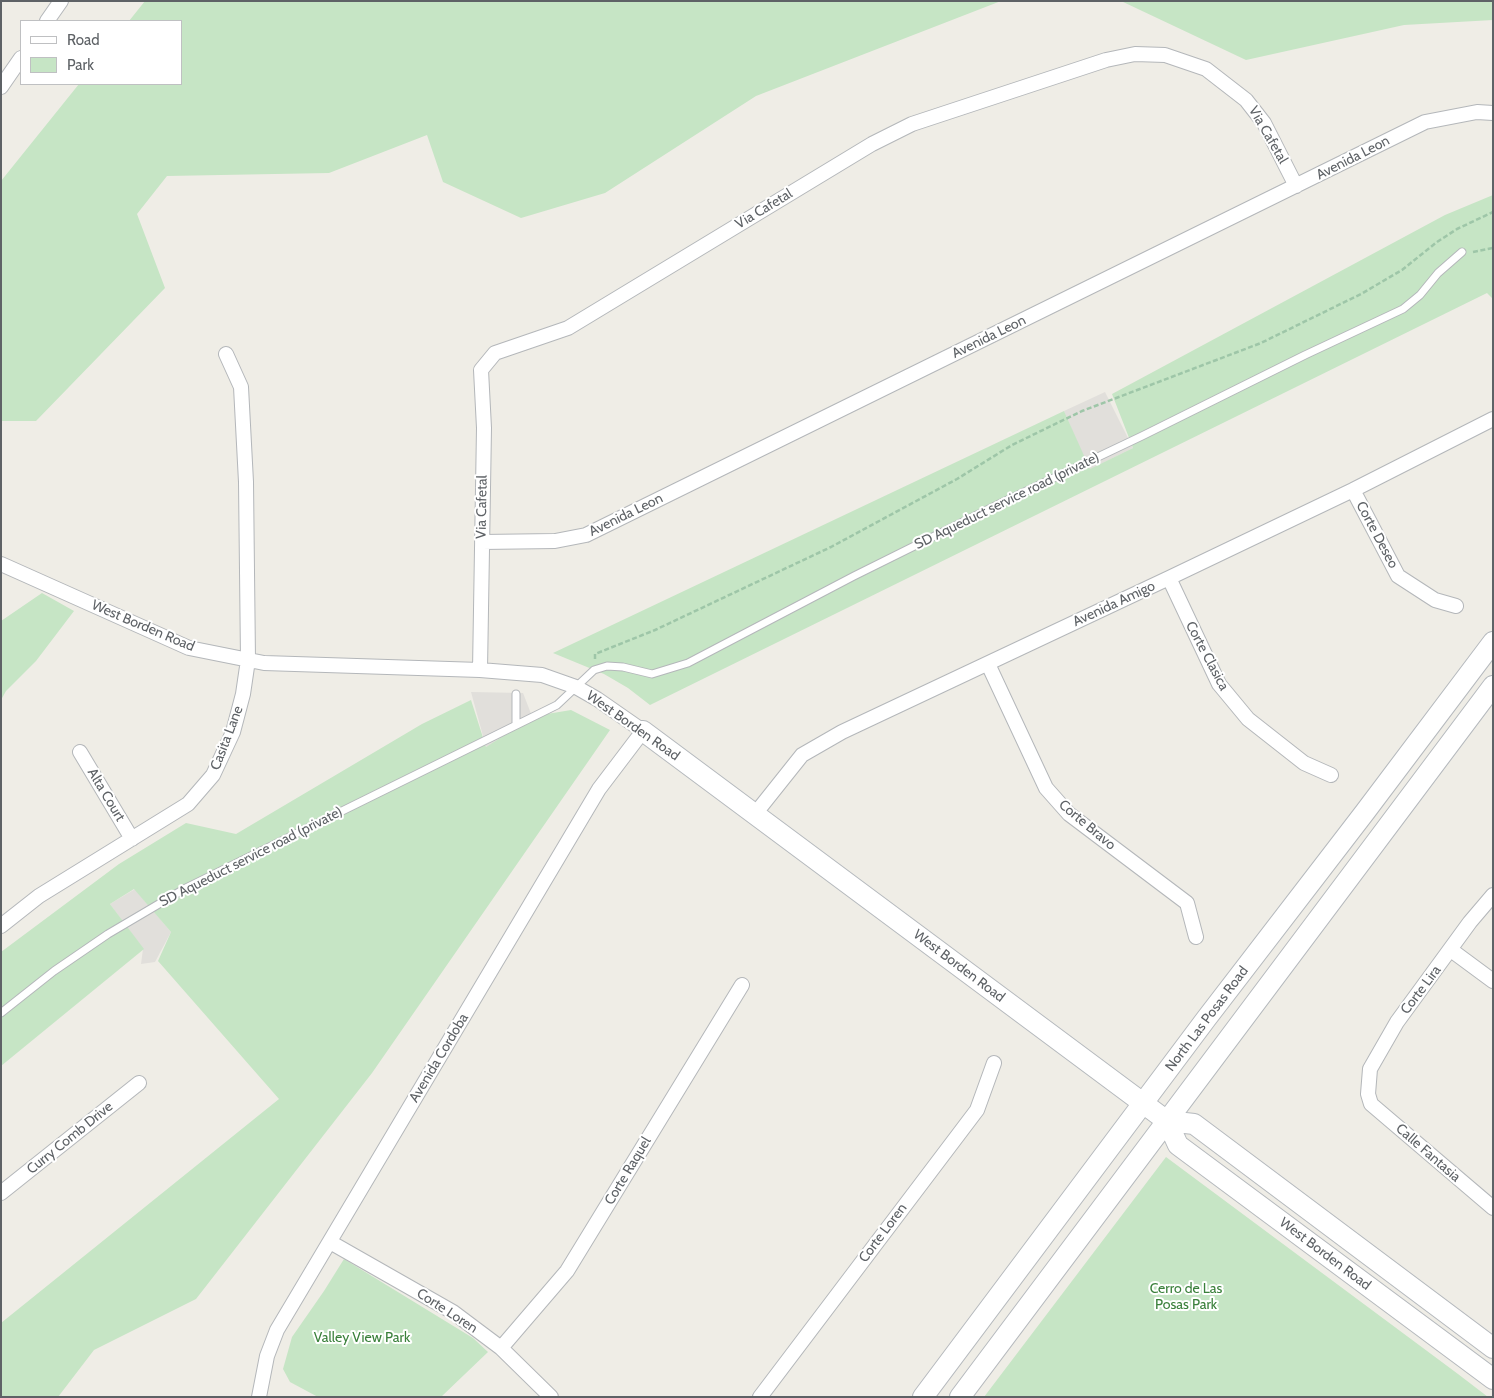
<!DOCTYPE html>
<style>
body{margin:0}
#map{position:relative;width:1494px;height:1398px;overflow:hidden;background:#efede6;font-family:Cabin,sans-serif}
canvas{display:block}
.frame{position:absolute;inset:0;border:2px solid #5e6266;pointer-events:none}
.legend{position:absolute;left:20px;top:20px;width:162px;height:65px;box-sizing:border-box;background:#fff;border:1px solid #bfc0c2;margin:0;padding:6px 9px;list-style:none;font-size:15px;color:#5e6266}
.legend li{display:flex;align-items:center;gap:10px;height:25px}
.legend b{width:25px;border:1px solid #bfc0c2}
</style>
<div id="map">
<canvas width="1494" height="1398"></canvas>
<div class="frame"></div>
<ul class="legend">
<li><b style="height:6px;background:#fff"></b>Road</li>
<li><b style="height:14px;background:#c6e5c5"></b>Park</li>
</ul>
</div>
<script>
const ctx = document.querySelector('canvas').getContext('2d');
ctx.lineJoin = 'round';
function fillPath(path, color) {
  ctx.fillStyle = color;
  ctx.fill(path, 'evenodd');
}
function toPath(rows) {
  const path = new Path2D();
  for (const r of rows) {
    path.moveTo(r[0], r[1]);
    for (let i = 2; i < r.length; i += 2) path.lineTo(r[i], r[i + 1]);
  }
  return path;
}
function trace(path, color, width, dash) {
  ctx.strokeStyle = color;
  ctx.lineWidth = width;
  ctx.lineCap = dash ? 'butt' : 'round';
  ctx.setLineDash(dash || []);
  ctx.stroke(path);
}
function label(font, color, halo, rows, align = 'center') {
  ctx.font = font + ' Cabin,sans-serif';
  ctx.lineWidth = 4;
  ctx.setLineDash([]);
  ctx.textBaseline = 'middle';
  ctx.strokeStyle = halo;
  ctx.fillStyle = color;
  for (const [text, x, y, turn = 0] of rows) {
    ctx.save();
    ctx.translate(x, y);
    ctx.rotate((+turn || 0) * Math.PI / 180);
    ctx.textAlign = isNaN(turn) ? turn : align;
    if (halo) ctx.strokeText(text, 0, 0);
    ctx.fillText(text, 0, 0);
    ctx.restore();
  }
}
const industrial = toPath([
 [1105,392,1133,448,1089,470,1064,411],
 [471,692,523,693,535,724,486,747],
 [135,889,171,932,155,962,141,964,143,949,110,904]
]);
const green = toPath([
 [145,1,1001,1,756,96,605,193,521,218,443,182,427,135,329,173,167,176,137,214,165,288,36,421,1,421,1,181,79,84,181,84,181,21,129,21],
 [1121,1,1493,1,1493,20,1404,25,1246,60],
 [1493,195,1493,299,1487,293,650,705,628,688,604,674,553,653,1064,411,1090,469,1133,448,1112,394,1445,215],
 [42,593,74,611,36,661,6,691,1,700,1,621],
 [471,700,486,747,535,716,571,710,610,730,372,1073,196,1299,94,1350,58,1397,1,1397,1,1323,279,1099,158,961,171,932,134,889,110,904,144,949,1,1066,1,952,119,864,186,823,236,834,422,724],
 [1166,1157,1458,1374,1488,1397,984,1397],
 [344,1259,473,1338,488,1352,441,1397,318,1397,290,1382,283,1369,292,1337,324,1291]
]);
const path = toPath([
 [1473,252,1493,248],
 [595,659,595,654,655,630,831,547,957,479,1012,445,1082,411,1261,343,1361,294,1402,270,1437,242,1457,229,1493,212]
]);
const lane = toPath([
 [516,725,516,694],
 [1,1013,54,971,108,934,186,888,557,705,594,670,607,666,623,667,652,674,688,663,854,576,999,504,1142,436,1305,355,1403,309,1420,295,1438,273,1462,252]
]);
const street = toPath([
 [47,21,61,1],
 [1,87,21,58],
 [1353,490,1398,576,1435,600,1456,606],
 [482,542,555,541,586,535,1425,122,1477,112,1493,113],
 [1,564,189,648,264,663,480,670,542,675,576,687,597,699,643,731,599,789,277,1330,267,1356,259,1397],
 [1169,578,1219,684,1248,719,1304,763,1331,775],
 [988,664,1046,788,1069,814,1187,903,1196,937],
 [480,670,484,428,481,370,495,353,568,328,872,144,912,124,1106,60,1135,54,1165,55,1206,69,1246,100,1264,123,1296,186],
 [80,752,132,839],
 [755,814,802,755,842,732,1169,578,1353,490,1493,419],
 [1493,895,1470,922,1397,1022,1370,1069,1368,1094,1371,1104,1493,1208],
 [1,926,39,896,188,804,213,775,233,732,243,694,248,660,246,482,241,387,226,354],
 [1451,950,1493,981],
 [1,1193,139,1083],
 [330,1242,453,1312,501,1348,551,1397],
 [501,1348,567,1271,742,985],
 [760,1397,977,1110,994,1063]
]);
const secondary = toPath([
 [643,731,1167,1121,1178,1145,1493,1379],
 [1167,1121,1194,1124,1493,1348],
 [923,1397,1206,1019,1365,812,1493,642],
 [960,1397,1493,686]
]);
const streetNames = [
 ["Via Cafetal",1268,135,60],
 ["Avenida Leon",1353,158,-27],
 ["Via Cafetal",764,209,-31],
 ["Avenida Leon",989,337,-26],
 ["SD Aqueduct service road (private)",1007,501,-26],
 ["Via Cafetal",482,507,-89],
 ["Avenida Leon",626,515,-26],
 ["Corte Deseo",1377,535,62],
 ["Avenida Amigo",1114,604,-25],
 ["West Borden Road",143,626,23],
 ["Corte Clasica",1207,656,62],
 ["West Borden Road",633,726,35],
 ["Casita Lane",227,738,-69],
 ["Alta Court",106,795,59],
 ["Corte Bravo",1087,825,40],
 ["SD Aqueduct service road (private)",251,857,-27],
 ["West Borden Road",959,966,37],
 ["Corte Lira",1421,990,-53],
 ["North Las Posas Road",1207,1019,-53],
 ["Avenida Cordoba",439,1058,-59],
 ["Curry Comb Drive",70,1138,-39],
 ["Calle Fantasia",1428,1153,41],
 ["Corte Raquel",628,1171,-59],
 ["Corte Loren",883,1233,-53],
 ["West Borden Road",1325,1254,37],
 ["Corte Loren",447,1311,33]
];
const parkNames = [
 ["Cerro de Las",1186,1289],
 ["Posas Park",1186,1305],
 ["Valley View Park",362,1338]
];
fillPath(industrial, '#e1dfdb');
fillPath(green, '#c6e5c5');
trace(lane, '#b4b7ba', 9);
trace(street, '#b4b7ba', 16);
trace(secondary, '#b5b9bd', 22);
trace(path, '#9ec6a8', 2.5, [5, 2.5]);
trace(lane, '#fff', 7);
trace(street, '#fff', 14);
trace(secondary, '#fff', 20);
label('14px', '#5e6266', '#fff', streetNames);
label('14px', '#3a803b', '#fff', parkNames);
</script>
